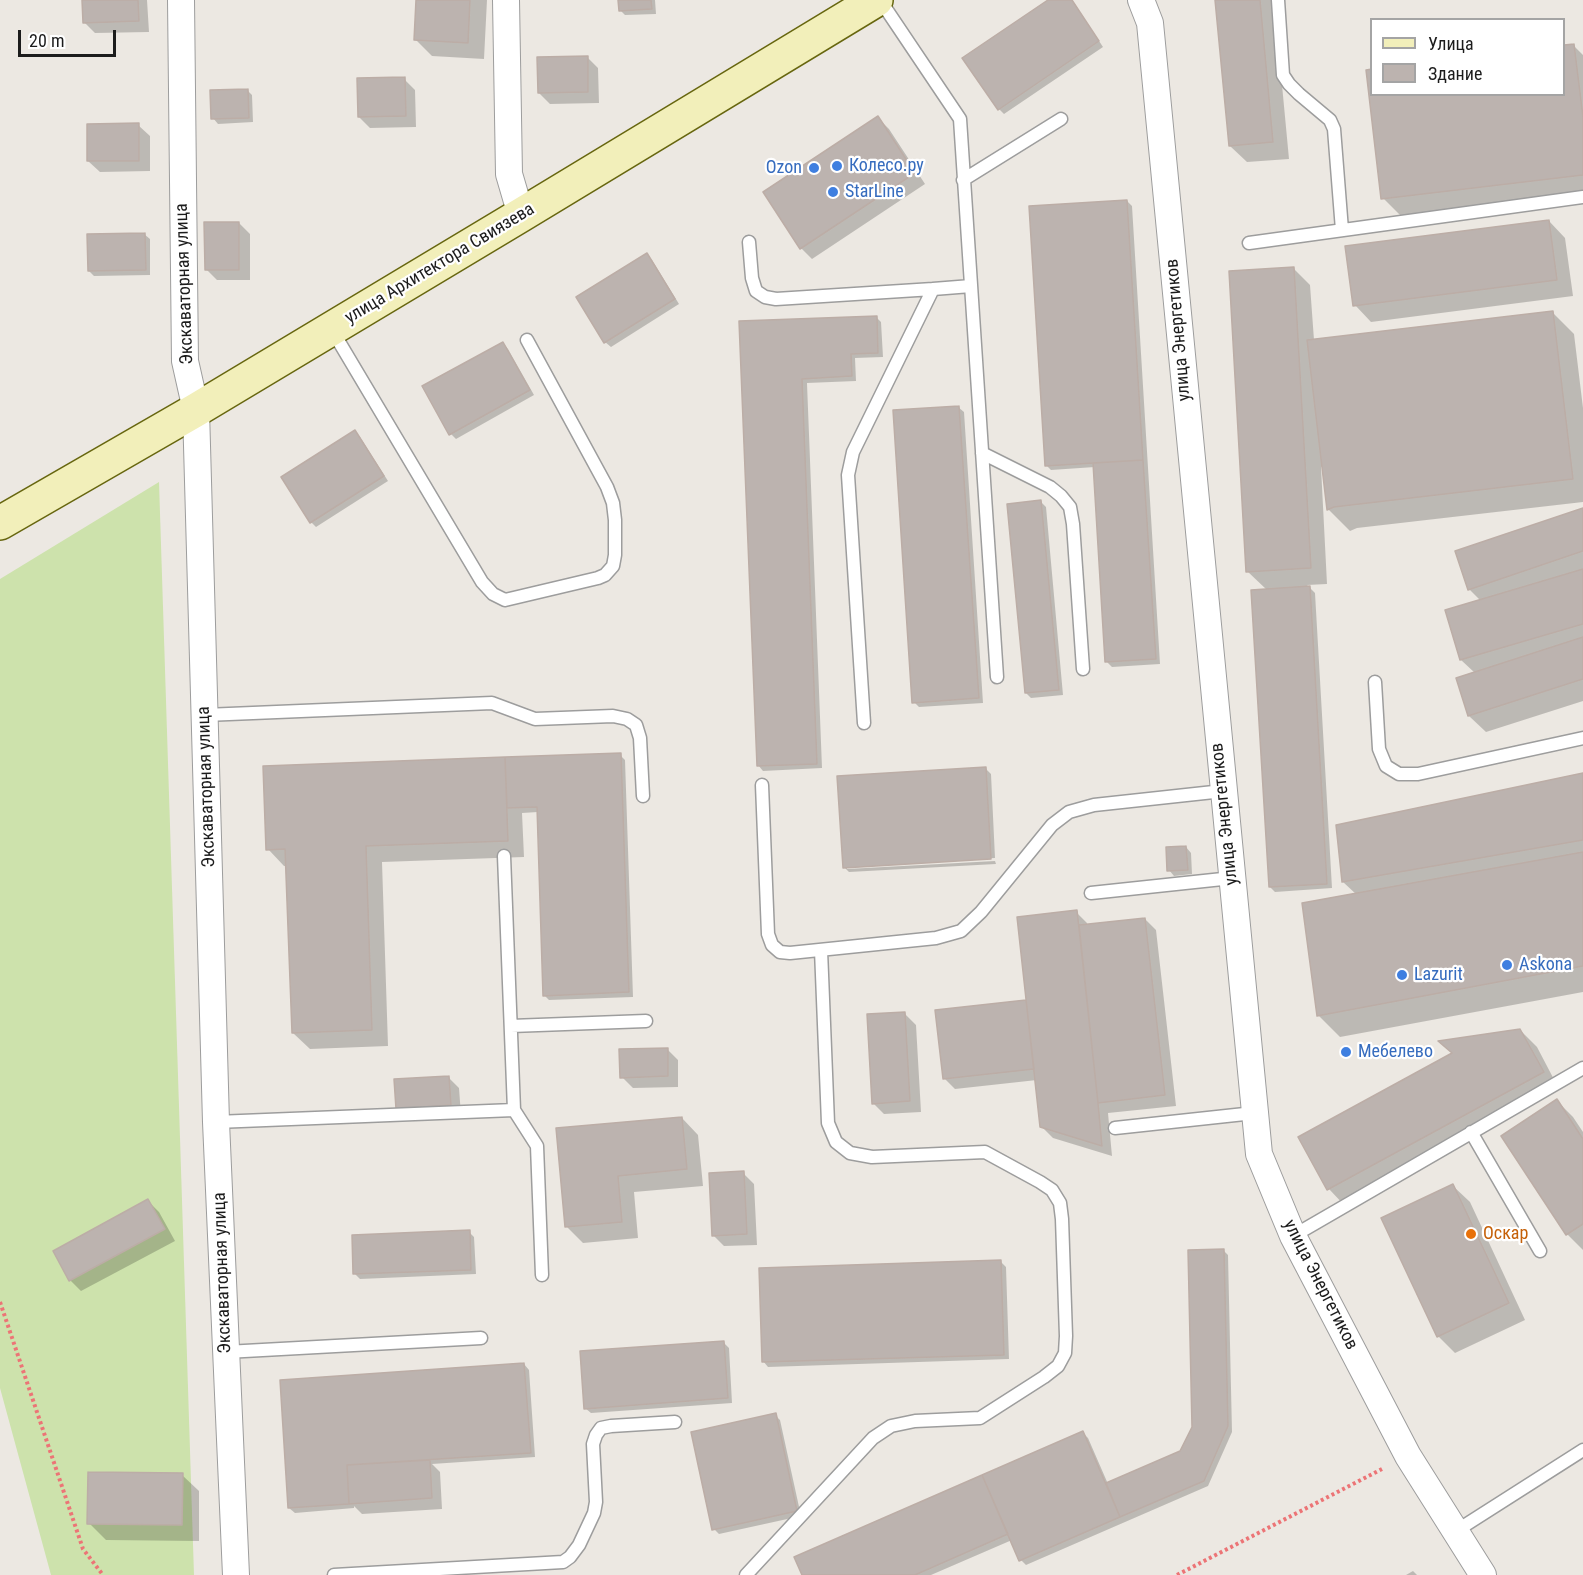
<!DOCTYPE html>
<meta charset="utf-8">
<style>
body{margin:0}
#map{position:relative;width:1583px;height:1575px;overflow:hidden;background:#ece8e2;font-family:"Roboto Condensed",sans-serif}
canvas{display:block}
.legend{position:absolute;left:1370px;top:18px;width:195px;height:78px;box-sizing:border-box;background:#fff;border:2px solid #a4a4a4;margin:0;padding:8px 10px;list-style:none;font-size:18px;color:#1c1c1c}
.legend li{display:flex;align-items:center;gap:12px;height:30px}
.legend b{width:30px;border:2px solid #a4a4a4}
.scale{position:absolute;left:18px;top:30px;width:98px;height:27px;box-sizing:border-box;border:3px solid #1c1c1c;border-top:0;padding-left:8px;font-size:18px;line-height:21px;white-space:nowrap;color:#1c1c1c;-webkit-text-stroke:4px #fff;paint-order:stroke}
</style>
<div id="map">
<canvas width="1583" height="1575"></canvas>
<ul class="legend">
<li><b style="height:8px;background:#f2efba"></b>Улица</li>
<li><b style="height:16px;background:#bcb3af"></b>Здание</li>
</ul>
<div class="scale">20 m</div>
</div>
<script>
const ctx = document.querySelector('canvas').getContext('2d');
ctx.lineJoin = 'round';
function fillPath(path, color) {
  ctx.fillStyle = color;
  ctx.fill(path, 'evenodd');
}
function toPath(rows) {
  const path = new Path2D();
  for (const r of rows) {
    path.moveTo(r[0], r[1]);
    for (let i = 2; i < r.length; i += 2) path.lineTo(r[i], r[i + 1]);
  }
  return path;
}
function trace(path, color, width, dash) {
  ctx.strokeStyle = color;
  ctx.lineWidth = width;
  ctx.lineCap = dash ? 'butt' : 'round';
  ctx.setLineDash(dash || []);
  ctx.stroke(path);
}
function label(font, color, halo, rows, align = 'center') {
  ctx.font = font + ' "Roboto Condensed",sans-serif';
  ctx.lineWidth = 4.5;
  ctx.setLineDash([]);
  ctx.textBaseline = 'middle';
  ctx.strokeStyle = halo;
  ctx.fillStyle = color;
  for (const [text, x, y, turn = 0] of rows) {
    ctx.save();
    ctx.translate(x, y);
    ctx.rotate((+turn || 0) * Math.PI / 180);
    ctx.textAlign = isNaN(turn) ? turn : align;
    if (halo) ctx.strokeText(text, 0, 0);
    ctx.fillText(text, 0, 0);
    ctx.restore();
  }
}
const grass = toPath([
 [159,482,194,1575,51,1575,0,1388,0,579]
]);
const shadow = toPath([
 [84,0,147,0,149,32,95,33,84,22],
 [418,0,487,0,484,59,432,56,415,39],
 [620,0,655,0,656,14,625,15,620,10],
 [1051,0,1072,0,1103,47,1004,114,999,109],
 [1217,0,1274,0,1289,159,1247,162,1230,146],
 [1574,46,1583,55,1583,199,1405,220,1383,198,1372,94,1564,94,1564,47],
 [587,57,598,68,599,103,550,104,539,93],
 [404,79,415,90,416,127,370,128,359,117],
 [247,90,252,95,253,122,218,124,213,118],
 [878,118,889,129,925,184,812,259,801,248,765,192],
 [138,125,150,136,150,171,100,172,88,161],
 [1127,201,1132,206,1160,664,1112,667,1107,662,1095,467,1051,470,1046,465],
 [1549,221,1565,238,1573,296,1371,322,1355,305],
 [239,223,250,234,250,280,217,280,206,269],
 [144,234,150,239,150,275,94,276,89,271],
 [647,255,652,260,679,304,611,347,605,342],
 [1294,269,1310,285,1314,340,1552,312,1574,334,1583,408,1583,502,1357,528,1350,531,1328,509,1323,466,1321,467,1327,584,1307,585,1315,593,1332,888,1275,892,1270,887,1267,590,1247,571],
 [876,317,881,322,883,357,855,358,856,381,807,383,822,768,763,771,758,765,740,323],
 [503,343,508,349,534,395,456,439,451,434],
 [958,407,964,412,983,703,919,707,914,702],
 [355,432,360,437,388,481,316,527,311,522],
 [1041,502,1046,507,1063,695,1031,698,1026,693],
 [1583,509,1583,701,1486,732,1469,716,1475,673,1461,660,1447,611,1481,601,1469,589],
 [620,755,625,760,633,997,549,1000,544,995,538,812,522,813,524,857,382,862,388,1046,310,1049,293,1033,287,866,284,866,268,849,265,768],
 [986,769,991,774,995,858,847,866,847,869,995,861,996,864,849,872,844,867],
 [1583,774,1583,992,1340,1037,1318,1015,1357,895,1343,882],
 [1186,847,1191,853,1192,874,1174,876,1169,870],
 [1076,912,1087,923,1088,926,1145,919,1156,930,1176,1106,1108,1113,1112,1156,1053,1138,1042,1127,1037,1080,955,1089,944,1078,937,1011,1028,1001],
 [905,1014,916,1025,921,1112,884,1114,873,1103],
 [1520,1030,1537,1047,1559,1089,1345,1206,1329,1189,1300,1137],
 [667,1049,678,1060,678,1087,633,1088,622,1077],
 [448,1077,459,1088,461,1115,398,1108],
 [1557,1101,1573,1117,1583,1132,1583,1250,1567,1234],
 [682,1118,698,1135,703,1186,634,1192,638,1238,583,1243,567,1227,558,1129],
 [743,1173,754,1184,757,1245,724,1246,713,1235],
 [1453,1186,1470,1202,1525,1320,1455,1353,1438,1336,1383,1219],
 [148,1201,159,1212,175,1241,81,1291,70,1280,55,1252],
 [469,1232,474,1237,476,1274,360,1279,355,1274],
 [1223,1250,1228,1255,1232,1432,1208,1486,1026,1565,1021,1560,1012,1540,931,1575,803,1575,1083,1433,1088,1438,1108,1484,1181,1453,1194,1428],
 [1001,1262,1006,1267,1009,1359,768,1367,763,1361],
 [724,1343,729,1348,732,1403,591,1413,585,1408],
 [524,1364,529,1370,535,1457,432,1464,440,1472,442,1509,362,1514,354,1506,354,1508,295,1513,289,1508,281,1382],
 [775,1415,780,1420,801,1516,719,1534,714,1529],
 [182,1475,199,1491,199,1541,106,1540,89,1523],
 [1413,1571,1417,1575,1406,1575]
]);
const building = toPath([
 [82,0,138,0,139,21,83,23,82,0],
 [416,0,470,0,468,43,414,40,416,0],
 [618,0,651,0,652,9,619,11,618,0],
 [1048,0,1072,0,1099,41,998,110,962,58,1048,0],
 [1215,0,1260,0,1273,142,1229,146,1215,0],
 [1574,44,1583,117,1583,175,1381,199,1366,70,1372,69,1372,94,1564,94,1564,45,1574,44],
 [588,56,588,92,538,93,537,57,588,56],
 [405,77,406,116,358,117,357,78,405,77],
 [248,89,249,118,211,119,210,90,248,89],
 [878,116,915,173,800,249,763,192,878,116],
 [139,123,139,161,87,161,87,124,139,123],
 [1127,200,1143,460,1045,466,1029,206,1127,200],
 [1549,220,1557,280,1353,306,1345,246,1549,220],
 [204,222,239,222,239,270,205,270,204,222],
 [145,233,146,270,88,271,87,234,145,233],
 [647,253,675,299,604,343,576,297,647,253],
 [1294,267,1311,568,1246,572,1229,271,1294,267],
 [1553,311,1573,479,1334,507,1327,510,1307,340,1553,311],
 [877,316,878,353,851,354,852,376,802,379,817,764,757,766,739,321,877,316],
 [503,342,530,390,449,435,422,386,503,342],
 [959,406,979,698,912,703,893,410,959,406],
 [355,430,384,476,310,523,281,477,355,430],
 [1143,460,1156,659,1105,662,1093,463,1143,460],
 [1041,500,1059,690,1025,693,1007,504,1041,500],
 [1583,508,1583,551,1468,590,1455,551,1583,508],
 [1583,569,1583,624,1460,660,1445,610,1583,569],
 [1310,586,1327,884,1269,887,1251,590,1310,586],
 [1583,637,1583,679,1468,716,1456,678,1583,637],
 [621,753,629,992,543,996,537,807,507,808,505,757,621,753],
 [505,757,508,841,366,846,372,1030,292,1033,285,849,266,850,263,766,505,757],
 [986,767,991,859,843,868,837,776,986,767],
 [1583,773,1583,840,1342,882,1336,825,1583,773],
 [1186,846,1188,870,1167,871,1166,847,1186,846],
 [1583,852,1583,966,1317,1016,1302,903,1583,852],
 [1077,910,1098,1103,1102,1146,1040,1127,1017,917,1077,910],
 [1145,918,1165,1095,1098,1103,1079,925,1145,918],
 [1026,1000,1034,1069,943,1079,935,1010,1026,1000],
 [905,1012,910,1101,872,1104,867,1014,905,1012],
 [1520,1029,1544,1072,1327,1190,1298,1137,1452,1053,1438,1041,1520,1029],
 [668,1048,668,1076,620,1078,619,1049,668,1048],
 [449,1076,451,1105,396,1109,394,1079,449,1076],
 [1557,1099,1583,1139,1583,1224,1566,1235,1501,1136,1557,1099],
 [682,1117,687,1169,618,1176,622,1222,565,1227,556,1128,682,1117],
 [744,1171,747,1234,712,1236,709,1173,744,1171],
 [1453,1184,1509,1303,1437,1337,1381,1218,1453,1184],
 [148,1199,165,1229,69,1281,53,1251,148,1199],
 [470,1230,471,1270,353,1274,352,1235,470,1230],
 [1224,1249,1228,1426,1204,1481,1120,1517,1106,1483,1180,1451,1192,1427,1188,1250,1224,1249],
 [1001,1260,1004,1355,762,1362,759,1268,1001,1260],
 [724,1341,728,1398,584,1409,580,1351,724,1341],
 [524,1363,531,1453,347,1465,349,1504,288,1508,280,1380,524,1363],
 [776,1413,797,1511,712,1530,691,1432,776,1413],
 [1083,1431,1120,1517,1019,1561,982,1475,1083,1431],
 [430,1460,432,1498,349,1504,347,1465,430,1460],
 [88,1472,183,1473,182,1525,87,1524,88,1472],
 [982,1475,1008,1534,915,1575,802,1575,794,1557,982,1475]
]);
const path = toPath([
 [0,1302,83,1549,103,1575],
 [1177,1575,1382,1469]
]);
const lane = toPath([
 [880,0,960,119,997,677],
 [1278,0,1283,75,1289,84,1299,94,1330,120,1334,129,1342,230],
 [963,180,1061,119],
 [749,242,752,278,756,291,765,297,776,299,933,289],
 [1249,243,1583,197],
 [332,330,482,582,493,594,505,600,598,578,605,575,613,566,615,555,615,520,613,503,607,487,527,340],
 [982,453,1050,487,1061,496,1070,507,1073,524,1083,669],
 [1375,682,1379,749,1386,766,1399,774,1418,774,1583,738],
 [205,715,492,703,535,719,613,716,627,719,636,725,640,738,643,796],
 [864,723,848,475,853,452,933,289,971,286],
 [762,785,768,934,772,945,780,952,790,953,936,938,961,931,981,912,1052,825,1069,812,1094,805,1223,791],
 [1091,893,1232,878],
 [511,1026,646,1021],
 [514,1110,537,1146,542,1275],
 [216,1122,514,1110,504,856],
 [1115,1128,1254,1113],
 [1471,1132,1540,1251],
 [1293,1236,1583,1068],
 [226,1352,481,1338],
 [1456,1531,1583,1450],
 [334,1575,563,1562,570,1557,579,1545,594,1513,596,1502,593,1444,596,1435,601,1428,611,1426,675,1422],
 [746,1575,873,1438,891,1426,915,1421,980,1418,1044,1377,1058,1366,1065,1353,1066,1336,1062,1219,1060,1203,1052,1190,1040,1182,985,1152,872,1157,850,1153,836,1142,828,1123,821,950]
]);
const street = toPath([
 [181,0,185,361,196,410,216,1122,236,1575],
 [506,0,509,174,521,215],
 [1141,0,1150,23,1259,1154,1293,1236,1408,1456,1483,1575]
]);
const secondary = toPath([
 [0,523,196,410,521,215,876,0]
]);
const markers = [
 [837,166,6,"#3f7fe0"],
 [814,168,6,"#3f7fe0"],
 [833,192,6,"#3f7fe0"],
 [1507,965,6,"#3f7fe0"],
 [1402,975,6,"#3f7fe0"],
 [1346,1052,6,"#3f7fe0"],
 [1471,1234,6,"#e8710a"]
];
const shopNames = [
 ["Колесо.ру",849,166],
 ["Ozon",802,168,"right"],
 ["StarLine",845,192],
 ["Askona",1519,965],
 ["Lazurit",1414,975],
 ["Мебелево",1358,1052]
];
const streetNames = [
 ["улица Архитектора Свиязева",440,264,-31],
 ["Экскаваторная улица",185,284,-92],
 ["улица Энергетиков",1179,330,-95],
 ["Экскаваторная улица",207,787,-92],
 ["улица Энергетиков",1225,814,-96],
 ["Экскаваторная улица",223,1273,-92],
 ["улица Энергетиков",1320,1285,63]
];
const foodNames = [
 ["Оскар",1483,1234]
];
fillPath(grass, '#cde2ac');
fillPath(shadow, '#0003');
fillPath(building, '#bcb3af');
trace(building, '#bcada6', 1.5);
trace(lane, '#9d9d9d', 15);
trace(street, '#9d9d9d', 28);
trace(secondary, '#67660f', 36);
trace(path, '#ec7476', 4, [3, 3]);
trace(lane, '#fff', 12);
trace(street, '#fff', 26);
trace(secondary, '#f2efba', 33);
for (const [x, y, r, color] of markers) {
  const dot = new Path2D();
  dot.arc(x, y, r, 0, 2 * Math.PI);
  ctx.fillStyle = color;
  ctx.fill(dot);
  trace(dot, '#fff', 2);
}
label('18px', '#366cbe', '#fff', shopNames, 'left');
label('18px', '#1c1c1c', '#fff', streetNames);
label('18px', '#c56008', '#fff', foodNames, 'left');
</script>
